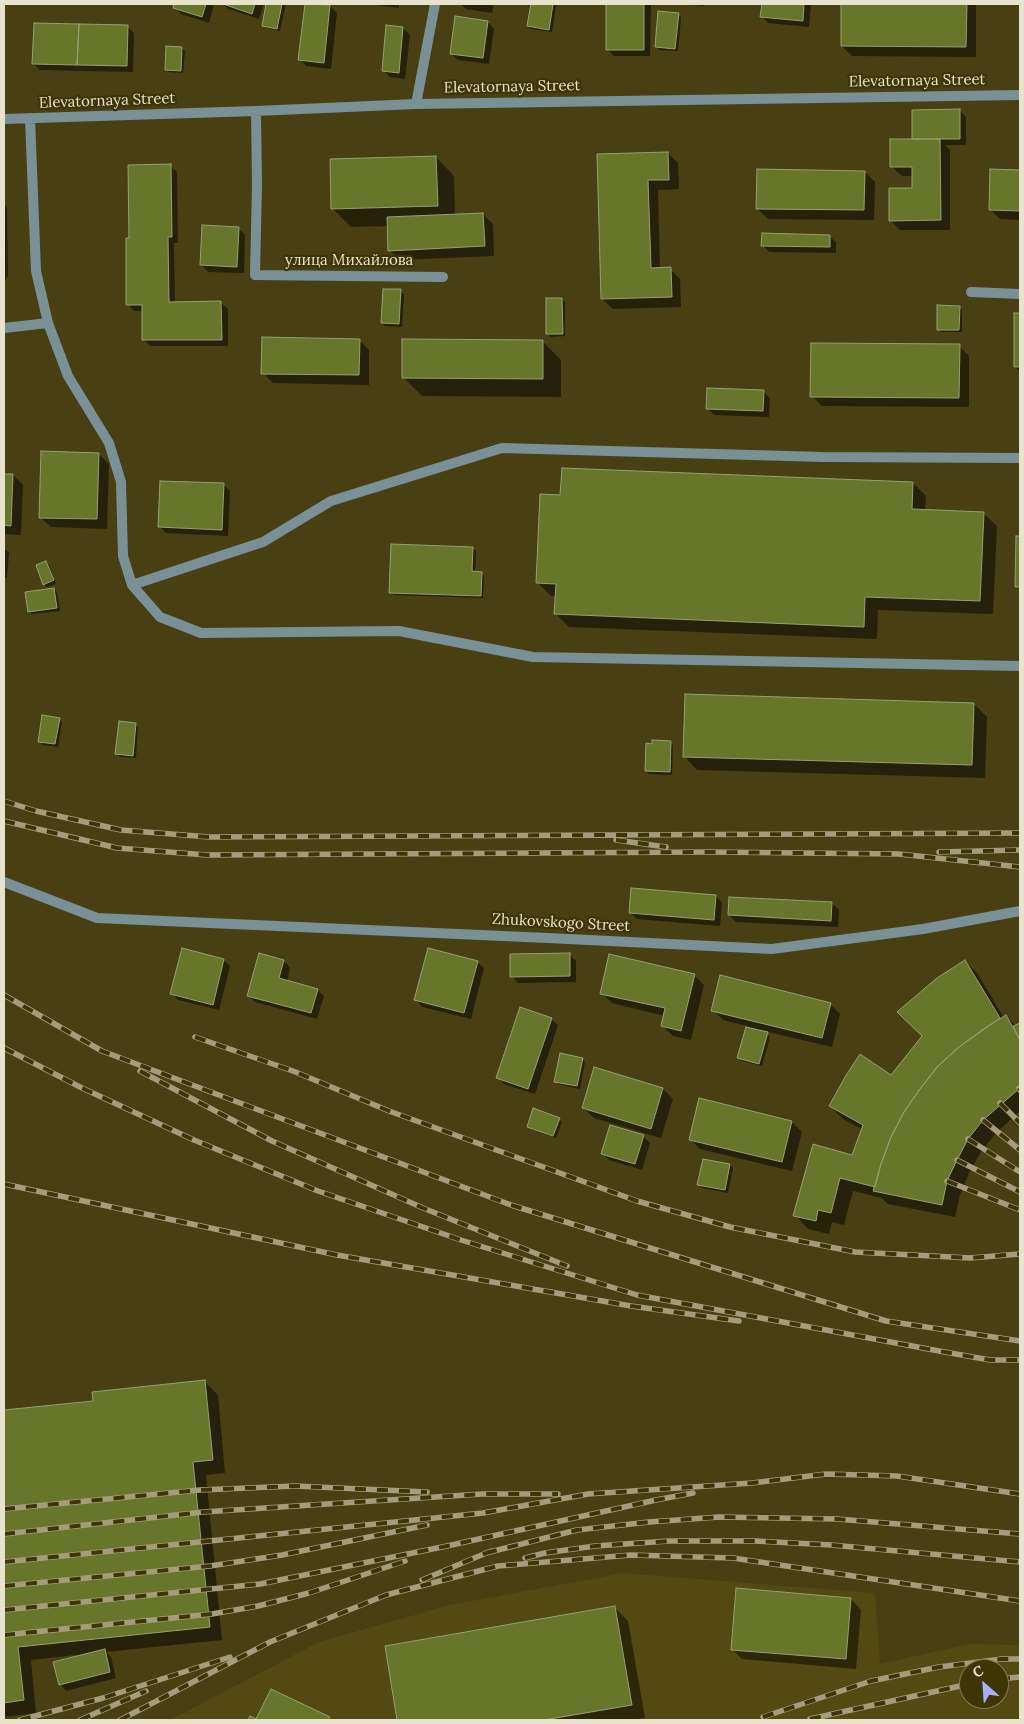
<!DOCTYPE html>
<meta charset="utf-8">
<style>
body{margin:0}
#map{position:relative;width:1024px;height:1724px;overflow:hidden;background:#483f13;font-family:Lora,serif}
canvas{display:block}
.frame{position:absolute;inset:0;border:5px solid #e8e3cc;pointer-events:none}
.north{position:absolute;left:959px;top:1659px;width:50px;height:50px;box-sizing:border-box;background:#3d3506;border:1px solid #817b55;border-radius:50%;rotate:334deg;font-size:14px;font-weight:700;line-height:20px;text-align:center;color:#e8e3cc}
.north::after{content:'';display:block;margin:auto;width:18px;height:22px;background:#a8b0fc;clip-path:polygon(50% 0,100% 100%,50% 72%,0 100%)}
</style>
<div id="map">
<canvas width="1024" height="1724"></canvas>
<div class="frame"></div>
<div class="north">С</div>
</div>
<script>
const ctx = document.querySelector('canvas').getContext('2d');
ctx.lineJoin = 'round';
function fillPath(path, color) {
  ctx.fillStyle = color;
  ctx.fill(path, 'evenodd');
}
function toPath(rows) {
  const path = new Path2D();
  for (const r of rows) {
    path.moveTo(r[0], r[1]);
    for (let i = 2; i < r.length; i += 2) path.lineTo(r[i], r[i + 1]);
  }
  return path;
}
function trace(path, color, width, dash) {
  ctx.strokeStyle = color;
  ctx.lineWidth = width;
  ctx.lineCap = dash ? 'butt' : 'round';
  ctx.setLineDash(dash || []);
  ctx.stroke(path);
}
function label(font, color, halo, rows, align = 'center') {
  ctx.font = font + ' Lora,serif';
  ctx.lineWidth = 4.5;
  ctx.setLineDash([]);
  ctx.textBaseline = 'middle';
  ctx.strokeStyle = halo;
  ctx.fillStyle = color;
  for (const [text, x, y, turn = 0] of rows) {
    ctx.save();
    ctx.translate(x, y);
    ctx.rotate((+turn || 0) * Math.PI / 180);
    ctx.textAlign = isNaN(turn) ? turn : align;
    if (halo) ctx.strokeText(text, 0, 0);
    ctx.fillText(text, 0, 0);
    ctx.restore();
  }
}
const built = toPath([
 [623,1573,875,1593,880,1664,970,1644,1020,1645,1020,1720,170,1720,319,1642,450,1605],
 [969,1669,999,1669,999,1699,969,1699]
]);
const shadow = toPath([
 [175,4,214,4,209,23,181,14,174,7],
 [223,4,264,4,259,19,228,9],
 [268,4,286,4,280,31,266,28,263,25],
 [306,4,330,6,337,13,331,69,306,66,300,59],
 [368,4,399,4,399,8],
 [461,4,494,4,492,13,466,9],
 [532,4,555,4,556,6,552,32,531,29,528,26],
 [608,4,651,4,650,56,614,56,607,49],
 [680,4,704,4,704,6],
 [763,4,811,4,809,27,768,23,762,16],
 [843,4,976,4,976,57,852,56,842,46],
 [678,14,681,17,678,51,659,50,656,47],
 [488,22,494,29,489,64,458,60,451,54],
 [128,27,134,33,133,72,40,70,33,63],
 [387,27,403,28,410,35,405,79,390,77,383,70],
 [182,48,185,51,183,73,169,72,166,69],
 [959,110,966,117,966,145,945,145,950,150,950,230,900,230,890,220,913,190,913,176,902,176,891,166,913,140],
 [668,153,678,163,679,189,658,190,660,269,670,269,680,279,681,307,613,309,602,299,599,155],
 [436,157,454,176,455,215,483,214,493,224,494,256,400,260,389,250,389,226,351,227,333,209],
 [170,166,177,172,178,243,174,243,175,303,221,303,228,309,228,346,150,346,144,340,143,311,134,311,128,304,130,239],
 [991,170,1020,171,1020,220,1000,219,990,209],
 [865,172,875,182,874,220,768,219,757,208],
 [4,204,7,208,8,276,4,283],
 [238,228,245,235,244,273,208,272,202,265],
 [829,236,836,242,836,253,769,252,763,245],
 [400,291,404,294,402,327,385,326,382,323],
 [562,299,565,302,565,336,551,337,548,334],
 [959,307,962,310,962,332,941,332,938,329],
 [1015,314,1020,314,1020,372,1015,367],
 [359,340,369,350,369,385,273,383,263,373],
 [543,342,561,360,561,397,422,396,403,377],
 [959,346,969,356,969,407,822,406,812,396],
 [763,391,770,398,769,417,714,415,707,408],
 [99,454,109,464,107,529,51,527,40,517],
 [4,475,13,475,23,485,21,535,4,534],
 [913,483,926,496,925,511,983,513,997,526,993,614,878,610,877,639,569,627,556,614,556,596,551,596,538,583,562,496],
 [224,485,230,491,228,536,166,533,159,526],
 [1017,537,1020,537,1020,590,1017,586],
 [472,548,476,551,475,573,481,573,484,576,483,598,394,595,391,592],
 [4,549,9,552,7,578,4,578],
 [46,562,49,565,56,584,47,587,44,584],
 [54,589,57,592,60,611,32,614,29,611],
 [974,704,987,717,985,778,697,770,684,756],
 [59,719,62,722,58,747,43,745,40,742],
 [135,724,138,727,136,758,120,757,117,754],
 [670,742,673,745,672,775,649,774,646,771],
 [716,896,722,903,720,926,637,919,630,912],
 [832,903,839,910,838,927,736,922,729,915],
 [260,954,284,961,290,968,287,982,317,990,324,996,317,1019,255,1002,249,996],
 [569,954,576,961,576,982,518,983,512,976],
 [223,960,230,966,219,1010,178,1000,172,993],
 [965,961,978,974,1004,1018,1006,1016,1016,1026,1020,1025,1020,1111,996,1133,981,1152,969,1173,960,1195,955,1217,888,1204,882,1198,853,1191,844,1225,832,1222,829,1234,808,1229,795,1215,852,1156,863,1130,843,1119,830,1106,891,1076,923,1036],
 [477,962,484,968,471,1019,422,1007,416,1000],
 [694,975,704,985,691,1040,673,1036,663,1026,665,1016,612,1003,602,993],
 [830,1004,840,1014,832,1047,764,1031,770,1037,762,1066,742,1061,739,1058,747,1026,723,1020,713,1010],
 [551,1019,558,1025,535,1094,504,1084,498,1077],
 [582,1059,585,1062,580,1089,558,1084,555,1081],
 [663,1089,673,1099,661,1138,594,1118,584,1108],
 [559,1119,562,1122,556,1138,531,1129,528,1126],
 [792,1122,802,1132,792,1171,700,1149,690,1139],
 [643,1136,650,1143,642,1170,609,1160,602,1153],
 [730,1165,733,1168,728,1193,702,1188,699,1185],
 [204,1381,218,1395,225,1473,206,1475,222,1640,106,1652,111,1657,116,1678,66,1691,60,1684,84,1654,31,1660,36,1713,4,1717,4,1412,94,1402],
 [851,1599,861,1610,856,1669,742,1659,732,1649],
 [615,1608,628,1621,645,1718,632,1720,399,1720,386,1647],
 [271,1690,329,1718,331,1720,257,1720]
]);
const building = toPath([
 [174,4,206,4,202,17,173,8,174,4],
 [223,4,255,4,252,14,223,4],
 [266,4,282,4,277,29,262,26,266,4],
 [305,4,330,5,324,63,298,60,305,4],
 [531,4,553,4,549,30,527,26,531,4],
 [606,4,644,4,644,50,606,50,606,4],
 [762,4,804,4,803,21,760,17,762,4],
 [841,4,967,4,966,47,841,46,841,4],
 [658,11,679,13,675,49,655,47,658,11],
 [455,16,488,21,483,58,450,54,455,16],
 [34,23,79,24,77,65,32,64,34,23],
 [79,24,128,25,127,66,77,65,79,24],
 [386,25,403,27,399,73,382,71,386,25],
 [166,46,182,47,181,71,165,70,166,46],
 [960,109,960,139,912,139,912,110,960,109],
 [890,139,940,139,941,220,889,221,889,188,912,188,912,167,890,167,890,139],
 [668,152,669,180,648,180,651,268,671,267,672,297,601,299,597,154,668,152],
 [436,156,438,206,331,209,330,159,436,156],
 [171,164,172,237,168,237,169,302,221,301,222,340,142,340,142,305,126,305,126,238,129,238,128,165,171,164],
 [757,169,865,171,864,210,756,209,757,169],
 [990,169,1020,170,1020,211,989,210,990,169],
 [483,213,485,246,388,251,387,217,483,213],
 [202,225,239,227,237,267,200,265,202,225],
 [762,233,830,235,830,247,761,246,762,233],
 [383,289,401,289,399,324,381,323,383,289],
 [546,298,562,298,563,334,546,334,546,298],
 [937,305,960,306,959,330,937,330,937,305],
 [1014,313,1020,313,1020,367,1014,367,1014,313],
 [262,337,360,339,359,375,261,374,262,337],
 [402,339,543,340,543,379,402,378,402,339],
 [811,343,960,344,959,398,810,397,811,343],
 [707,388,764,390,763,411,706,409,707,388],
 [41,451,99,453,97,519,39,518,41,451],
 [562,468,913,482,912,509,984,512,980,601,865,597,864,627,554,614,556,584,536,583,540,494,560,495,562,468],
 [4,474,13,474,11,526,4,525,4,474],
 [160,481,224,483,222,530,158,527,160,481],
 [1016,536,1020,536,1020,587,1015,587,1016,536],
 [391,544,473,547,472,571,482,572,481,596,389,593,391,544],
 [46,561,54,580,43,585,36,565,46,561],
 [54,588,57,608,28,612,25,592,54,588],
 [685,694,974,703,972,765,683,757,685,694],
 [42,715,60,718,55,744,38,742,42,715],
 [119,721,136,723,133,756,115,754,119,721],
 [652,740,671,741,670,772,645,771,646,743,652,744,652,740],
 [631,888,716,895,714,920,629,913,631,888],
 [729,897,832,902,831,921,728,915,729,897],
 [182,948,224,959,213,1005,170,994,182,948],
 [428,948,478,961,464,1013,414,1000,428,948],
 [259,953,284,960,279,978,318,989,311,1013,247,996,259,953],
 [570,953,570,976,510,977,510,954,570,953],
 [609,954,695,974,681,1031,661,1026,665,1008,600,994,609,954],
 [965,960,1000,1018,959,1047,938,1066,920,1089,904,1112,891,1137,881,1164,875,1187,840,1178,831,1213,818,1210,816,1221,793,1216,813,1144,852,1155,863,1125,829,1106,845,1077,860,1054,891,1075,922,1036,897,1012,937,978,965,960],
 [720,975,831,1003,822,1038,711,1011,720,975],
 [520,1007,552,1018,528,1089,496,1078,520,1007],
 [1006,1015,1020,1040,1020,1088,983,1120,968,1139,957,1160,947,1181,942,1205,873,1191,881,1164,891,1137,904,1112,920,1089,938,1066,959,1047,982,1030,1006,1015],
 [1020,1023,1020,1040,1013,1026,1020,1023],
 [746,1027,768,1032,759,1064,737,1058,746,1027],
 [560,1053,583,1058,577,1086,554,1082,560,1053],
 [594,1067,663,1088,651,1129,582,1108,594,1067],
 [699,1098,792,1121,782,1162,689,1140,699,1098],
 [533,1108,560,1118,553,1136,527,1127,533,1108],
 [610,1125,644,1135,635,1164,601,1154,610,1125],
 [703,1159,730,1164,725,1190,697,1185,703,1159],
 [205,1380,213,1460,193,1462,210,1627,18,1647,24,1700,4,1703,4,1410,93,1401,92,1392,205,1380],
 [736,1588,851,1598,846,1659,731,1650,736,1588],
 [615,1606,632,1705,544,1720,397,1720,385,1646,615,1606],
 [105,1649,110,1672,59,1685,53,1662,105,1649],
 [271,1689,330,1717,328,1720,248,1720,250,1716,256,1719,271,1689]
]);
const lane = toPath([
 [48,323,68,376,109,443,121,482,123,556,132,585,160,617,201,633,399,631,533,657,1020,666],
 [132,585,263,542,331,501,502,448,823,457,1020,458]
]);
const street = toPath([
 [416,104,435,4],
 [256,111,257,185,255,275,443,277],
 [4,119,256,111,416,104,1020,95],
 [971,292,1020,294],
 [4,328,48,323,36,271,30,118],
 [4,882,97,918,548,938,772,949,923,929,1020,911]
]);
const rail = toPath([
 [4,801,36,811,121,830,209,837,1020,833],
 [4,821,117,848,207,855,708,852,899,854,1020,867],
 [616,840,666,847],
 [939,852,1020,850],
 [4,995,102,1051,511,1205,886,1321,1020,1341],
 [195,1037,293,1071,389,1111,637,1201,730,1227,855,1252,970,1258,1020,1254],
 [4,1048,82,1088,194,1140,318,1191,461,1240,637,1295,939,1351,990,1360,1020,1360],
 [140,1071,272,1141,423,1208,567,1266],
 [1019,1088,1020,1090],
 [1000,1103,1020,1123],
 [983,1120,1020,1150],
 [968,1139,1020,1172],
 [957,1160,1020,1192],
 [947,1181,1020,1210],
 [4,1184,337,1255,631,1306,739,1321],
 [4,1509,200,1490,295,1486,427,1492],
 [4,1534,203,1512,482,1494,558,1494],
 [486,1553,577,1530,649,1522,719,1517,837,1519,1020,1534],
 [525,1558,545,1553,595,1546,669,1541,755,1541,831,1545,1020,1562],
 [4,1562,483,1513,588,1494,752,1483,826,1474,897,1476,1020,1494],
 [422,1580,491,1551],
 [4,1586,210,1566,282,1555,427,1525],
 [4,1610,260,1584,447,1546,656,1500,693,1493],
 [4,1635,212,1614,258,1606,309,1593,405,1561],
 [999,1679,1020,1677],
 [763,1717,871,1681,939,1667,1002,1659,1020,1659],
 [810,1719,969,1684],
 [20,1720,103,1698,230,1657],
 [80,1720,146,1691],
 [120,1720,270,1642,386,1595,498,1566,631,1555,733,1558,1020,1601]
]);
const streetNames = [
 ["Elevatornaya Street",917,81,-1],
 ["Elevatornaya Street",512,87,-1],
 ["Elevatornaya Street",107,101,-2],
 ["улица Михайлова",349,261],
 ["Zhukovskogo Street",561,923,3]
];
fillPath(built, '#534912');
fillPath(shadow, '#0007');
fillPath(building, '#68762b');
trace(building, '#96a074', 1);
trace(lane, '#799097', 10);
trace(street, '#799097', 10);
trace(rail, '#a49d7d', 5.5);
trace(rail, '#3d3506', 4, [11]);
label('15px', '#e8e3cc', '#3d3506', streetNames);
</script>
